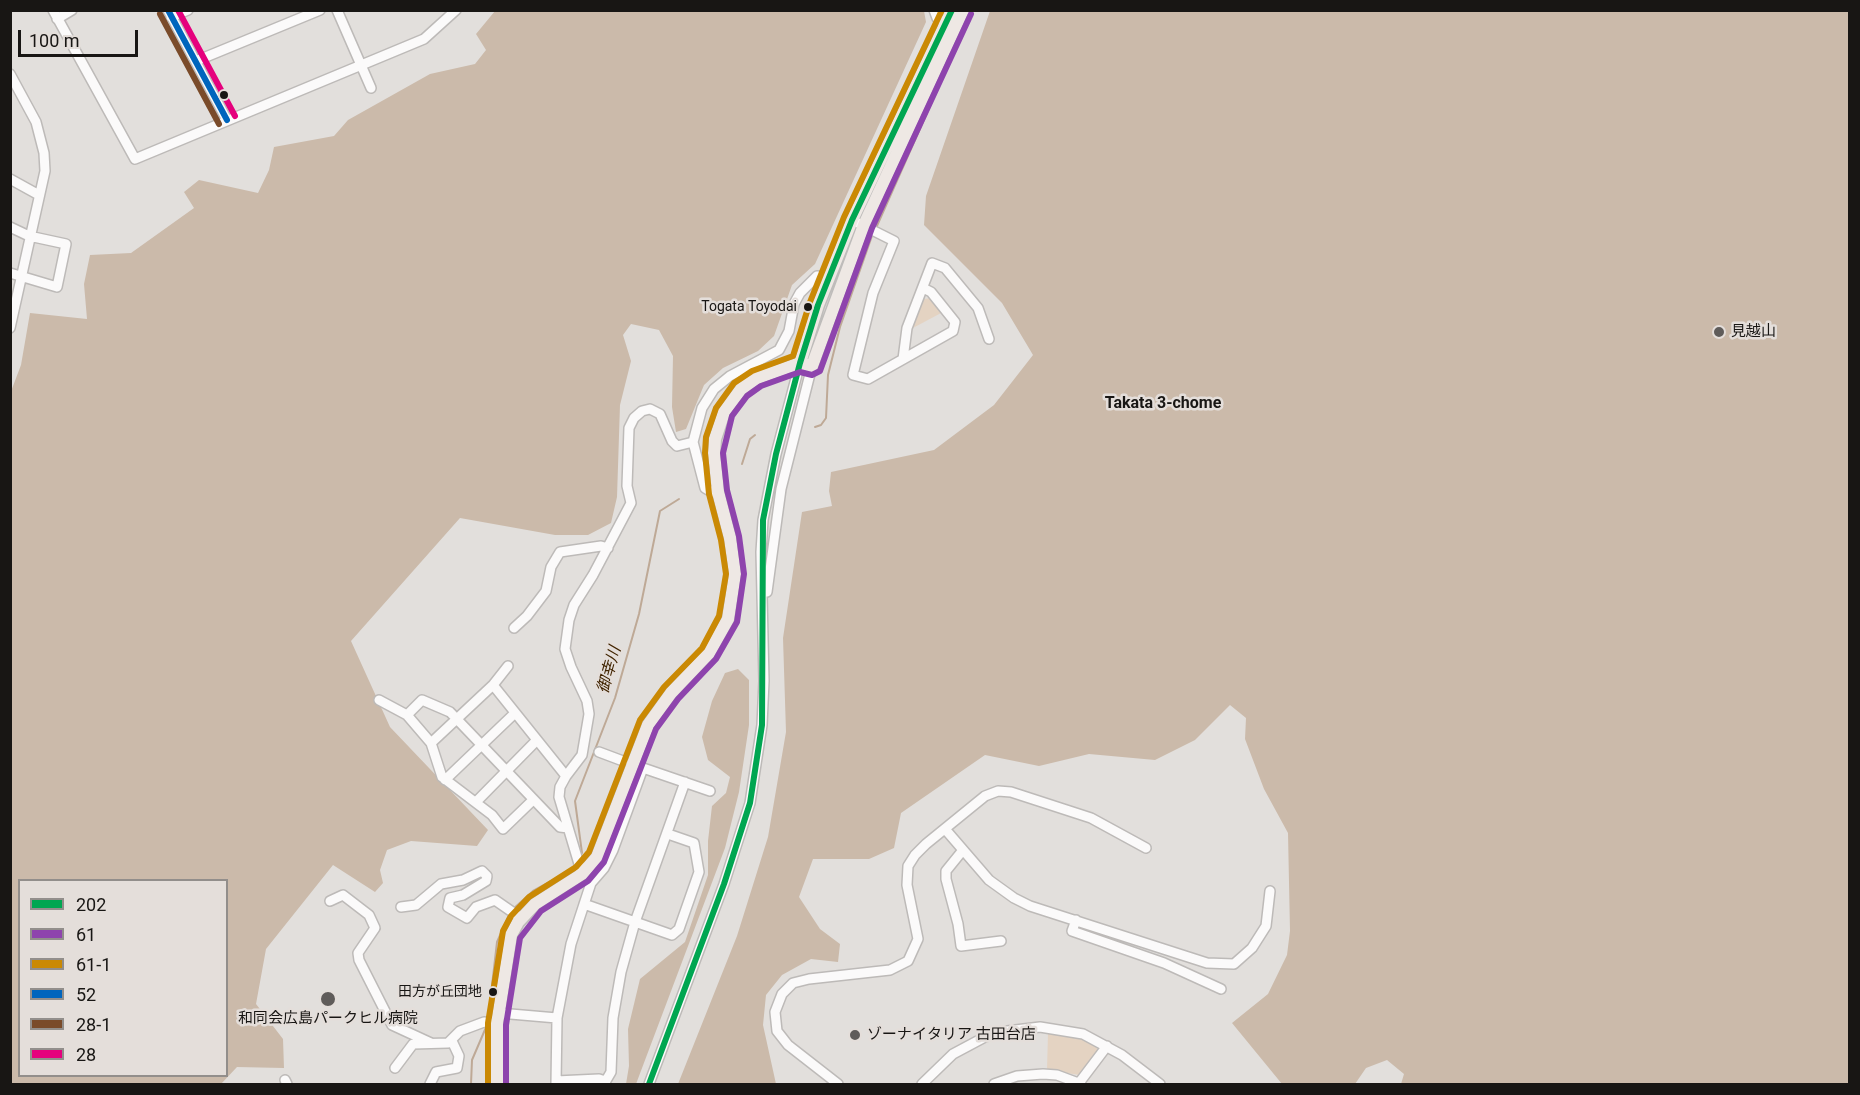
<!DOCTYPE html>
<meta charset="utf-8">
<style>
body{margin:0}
#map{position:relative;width:1860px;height:1095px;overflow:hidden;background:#e2dfdc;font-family:Roboto,sans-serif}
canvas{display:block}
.frame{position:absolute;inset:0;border:12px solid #181614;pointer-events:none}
.legend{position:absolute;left:18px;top:879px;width:210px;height:198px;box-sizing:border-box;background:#e4deda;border:2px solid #928e8b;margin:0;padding:8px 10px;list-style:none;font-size:18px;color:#181614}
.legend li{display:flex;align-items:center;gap:12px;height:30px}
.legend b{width:30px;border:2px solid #928e8b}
.scale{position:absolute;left:18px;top:30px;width:120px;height:27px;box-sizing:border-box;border:3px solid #181614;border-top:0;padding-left:8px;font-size:18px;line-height:21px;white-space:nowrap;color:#181614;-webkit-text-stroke:4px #e4deda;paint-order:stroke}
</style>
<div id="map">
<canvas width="1860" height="1095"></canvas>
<div class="frame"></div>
<ul class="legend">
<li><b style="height:8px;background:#00a651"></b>202</li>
<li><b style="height:8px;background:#8e44ad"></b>61</li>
<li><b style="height:8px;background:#ca8904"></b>61-1</li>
<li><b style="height:8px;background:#0065bd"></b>52</li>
<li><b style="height:8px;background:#7a4b2a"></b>28-1</li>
<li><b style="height:8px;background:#e5007d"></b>28</li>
</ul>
<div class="scale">100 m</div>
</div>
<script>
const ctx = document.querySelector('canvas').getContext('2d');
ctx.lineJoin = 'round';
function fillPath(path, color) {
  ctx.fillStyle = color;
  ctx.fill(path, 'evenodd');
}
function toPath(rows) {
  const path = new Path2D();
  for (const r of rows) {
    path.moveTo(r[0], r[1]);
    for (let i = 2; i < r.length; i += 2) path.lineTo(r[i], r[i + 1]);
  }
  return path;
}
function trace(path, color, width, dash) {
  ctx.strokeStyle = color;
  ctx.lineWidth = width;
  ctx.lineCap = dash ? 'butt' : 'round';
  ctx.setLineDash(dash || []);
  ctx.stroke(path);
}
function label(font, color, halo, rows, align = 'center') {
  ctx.font = font + ' Roboto,"Noto Sans JP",sans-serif';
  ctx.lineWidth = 5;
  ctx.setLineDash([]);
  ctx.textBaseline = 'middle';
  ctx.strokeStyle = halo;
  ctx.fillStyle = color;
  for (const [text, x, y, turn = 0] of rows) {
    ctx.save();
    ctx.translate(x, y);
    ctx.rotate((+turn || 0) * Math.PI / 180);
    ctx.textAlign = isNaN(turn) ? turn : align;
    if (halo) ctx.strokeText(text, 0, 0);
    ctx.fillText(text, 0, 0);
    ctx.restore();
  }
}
const green = toPath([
 [931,298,943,312,911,329,924,299],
 [1048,1033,1084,1040,1096,1046,1098,1051,1080,1075,1047,1070]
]);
const forest = toPath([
 [495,11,924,11,926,22,815,264,792,285,774,336,758,351,723,368,704,385,686,429,676,432,672,407,673,356,659,330,631,324,623,335,631,361,620,405,617,497,611,523,588,535,555,535,460,518,351,641,390,727,488,830,477,846,411,841,387,850,380,870,383,883,375,892,333,865,266,949,256,1004,283,1039,284,1068,237,1067,221,1084,11,1084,10,394,21,365,30,313,87,319,84,284,90,255,131,253,194,208,184,192,199,180,258,193,269,170,274,147,334,136,348,120,430,74,475,64,486,50,476,34],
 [20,880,226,880,226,1076,20,1076],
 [990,11,1849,11,1849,1084,1401,1084,1404,1074,1387,1060,1366,1068,1355,1084,1282,1084,1232,1023,1268,994,1287,955,1290,931,1288,833,1264,789,1245,739,1246,718,1230,705,1195,740,1155,760,1089,754,1039,766,985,755,901,813,894,848,869,859,813,859,799,897,820,929,840,944,838,962,811,959,782,975,766,995,763,1025,776,1084,678,1084,737,936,768,837,786,732,783,638,802,512,832,506,829,491,831,472,934,450,994,405,1033,355,1002,303,924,225,926,196],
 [738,669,749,680,749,725,739,792,725,848,636,1084,626,1084,629,1066,628,1029,640,979,685,942,708,875,708,841,712,806,726,793,730,777,708,760,702,737,712,701,725,673]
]);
const stream = toPath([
 [876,228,950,61],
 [815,427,821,425,826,418,828,375,840,327,873,233],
 [742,464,750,439,755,435],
 [582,853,575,801,615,698,639,614,660,511,679,499],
 [512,910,533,891,566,873],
 [488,1020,497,942,509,915],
 [471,1084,472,1060,487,1025]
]);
const minor = toPath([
 [53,10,135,159,424,39,456,10],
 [168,10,227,120],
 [337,10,371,88],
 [934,10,937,18,949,26],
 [171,17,188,10],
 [57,19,72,10],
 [196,61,320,10],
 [10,74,36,122,44,153,45,171,10,328],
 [10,179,39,195],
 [852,220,894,241,873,293,853,375,868,379,953,331,955,322,931,292,923,288],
 [10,227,29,236,66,244,57,287,10,273],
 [903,359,907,328,932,263,945,268,978,308,989,339],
 [718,492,712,492,705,488,693,442,702,408,714,389,730,376,779,350,789,331,794,304,800,293,817,276,829,278],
 [767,592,781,489,812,366],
 [514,628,527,616,546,591,551,567,560,552,601,546,608,548],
 [493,685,566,776],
 [379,700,407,715,431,743,442,777,492,815,503,829,533,800],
 [407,715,422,700,450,712,560,827,568,828],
 [431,743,493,685,508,666],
 [599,752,623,761],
 [445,780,515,713],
 [476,802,537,740],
 [945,829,989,880,1014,898,1030,906,1207,963,1234,964,1252,948,1266,926,1270,891],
 [963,850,946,871,946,879,958,924,961,946,1001,941],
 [582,874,559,797,560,787,566,776,582,755,589,714,587,701,571,667,565,649,569,620,574,605,593,575,631,503,627,486,629,428,634,418,642,411,650,409,660,414,672,441,677,446,693,442],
 [330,901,343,895,369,915,375,928,358,953,359,960,392,1025,431,1043],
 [584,904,672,935,679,929,699,872,694,843,668,834],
 [401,907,416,905,441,884,463,880,482,871,487,876,486,881,463,895,450,898,448,907,467,918,476,907,495,900,521,918],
 [1076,920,1072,931,1164,963,1221,989],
 [499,1013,557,1018],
 [395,1068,413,1044,448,1043,460,1031,484,1022,497,1024],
 [285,1080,287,1084],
 [556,1081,599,1079,605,1081],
 [1079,1083,1107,1046],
 [430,1084,436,1072,457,1068,459,1056,452,1041],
 [556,1084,557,1018,571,944,591,883,604,868,613,850,643,768,710,791],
 [604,1084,611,1072,613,1018,621,972,635,922,685,782],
 [649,1084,724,884,750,803,762,725,764,681,761,552,763,520,776,454,800,363],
 [838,1084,788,1045,777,1031,775,1012,782,994,793,983,809,979,890,970,908,961,918,939,907,885,908,866,915,855,926,844,985,796,998,791,1011,792,1091,818,1146,848],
 [922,1084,953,1054,983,1038,999,1032,1040,1027,1083,1034,1122,1055,1160,1084],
 [994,1084,1017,1076,1043,1074,1057,1075,1081,1084]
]);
const major = toPath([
 [800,363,818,305,852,220,952,10],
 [497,1084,497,1024,511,935,518,922,535,904,582,874,597,857,648,725,671,693,709,653,728,619,735,574,730,538,718,492,714,453,715,439,724,412,741,389,757,378,800,363,812,366,864,225,963,10]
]);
const bus1 = toPath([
 [649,1084,724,884,750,803,762,725,763,520,776,454,800,363,818,305,852,220,952,10]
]);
const bus2 = toPath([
 [506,1084,506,1025,520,938,541,911,588,881,604,862,656,729,678,699,716,659,737,622,744,574,739,536,727,490,723,453,732,416,747,396,761,386,800,372,812,375,820,371,872,228,971,14]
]);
const bus3 = toPath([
 [488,1084,488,1023,503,931,511,916,529,897,576,867,589,852,640,720,664,687,702,648,719,616,726,574,721,540,709,494,705,453,706,437,716,408,734,383,752,371,793,356,810,302,844,217,942,10]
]);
const bus4 = toPath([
 [168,10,227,120]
]);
const bus5 = toPath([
 [160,14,219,124]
]);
const bus6 = toPath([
 [178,10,235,116]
]);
const markers = [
 [224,95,5,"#181614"],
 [808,307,5,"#181614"],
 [1719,332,6,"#5f5c5a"],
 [493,992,5,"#181614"],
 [328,999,8,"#5f5c5a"],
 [855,1035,6,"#5f5c5a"]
];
const busNames = [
 ["Togata Toyodai",797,307],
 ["田方が丘団地",482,992]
];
const poiNames = [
 ["見越山",1731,332],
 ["和同会広島パークヒル病院",328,1019,"center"],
 ["ゾーナイタリア 古田台店",867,1035]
];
const neighbourhoodNames = [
 ["Takata 3-chome",1163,404]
];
const waterNames = [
 ["御幸川",610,670,-74]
];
fillPath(green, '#e4d3c2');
fillPath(forest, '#cbbaaa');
trace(stream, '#bea996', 2);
trace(minor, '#bdbab8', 12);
trace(major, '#bebcba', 15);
trace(minor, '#fbfafa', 9);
trace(major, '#eee8e4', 12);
trace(bus1, '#00a651', 6);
trace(bus2, '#8e44ad', 6);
trace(bus3, '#ca8904', 6);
trace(bus4, '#0065bd', 6);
trace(bus5, '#7a4b2a', 6);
trace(bus6, '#e5007d', 6);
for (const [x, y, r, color] of markers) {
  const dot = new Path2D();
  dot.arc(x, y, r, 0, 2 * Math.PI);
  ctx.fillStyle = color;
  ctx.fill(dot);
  trace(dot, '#e4deda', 2);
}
label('14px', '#181614', '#e4deda', busNames, 'right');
label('15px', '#181614', '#e4deda', poiNames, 'left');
label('bold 16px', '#181614', '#e4deda', neighbourhoodNames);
label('italic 16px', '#412401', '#e4deda', waterNames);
</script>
